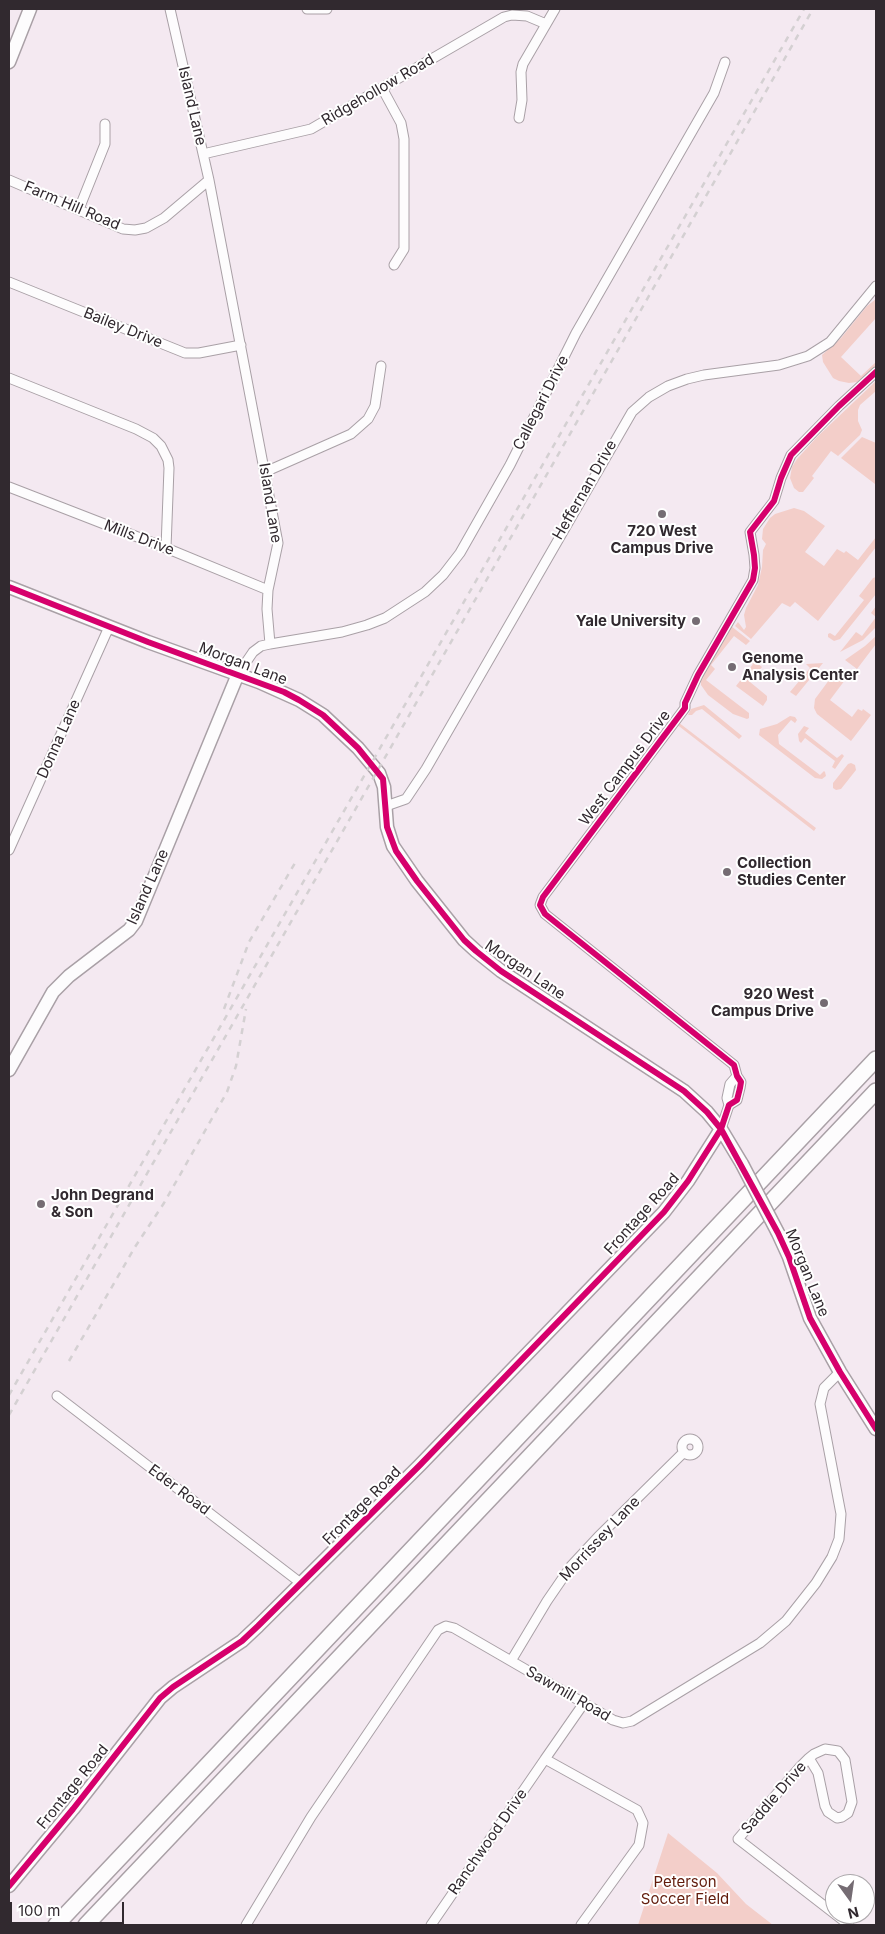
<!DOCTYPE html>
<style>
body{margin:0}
#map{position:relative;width:885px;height:1934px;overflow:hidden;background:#f4e9f1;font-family:Inter,sans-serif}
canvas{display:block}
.frame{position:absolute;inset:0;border:10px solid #31292f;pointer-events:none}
.north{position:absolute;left:825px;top:1874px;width:50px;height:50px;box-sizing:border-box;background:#fff;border:1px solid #ada9ac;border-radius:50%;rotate:166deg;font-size:14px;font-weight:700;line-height:20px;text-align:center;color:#31292f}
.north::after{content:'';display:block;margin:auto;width:18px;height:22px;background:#756c73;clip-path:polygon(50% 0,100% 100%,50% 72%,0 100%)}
.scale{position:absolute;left:10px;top:1902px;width:114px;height:22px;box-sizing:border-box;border:2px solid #31292f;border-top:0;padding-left:6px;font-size:15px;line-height:18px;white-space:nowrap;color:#31292f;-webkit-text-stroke:4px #fff;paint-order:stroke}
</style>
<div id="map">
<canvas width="885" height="1934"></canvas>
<div class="frame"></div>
<div class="north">N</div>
<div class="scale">100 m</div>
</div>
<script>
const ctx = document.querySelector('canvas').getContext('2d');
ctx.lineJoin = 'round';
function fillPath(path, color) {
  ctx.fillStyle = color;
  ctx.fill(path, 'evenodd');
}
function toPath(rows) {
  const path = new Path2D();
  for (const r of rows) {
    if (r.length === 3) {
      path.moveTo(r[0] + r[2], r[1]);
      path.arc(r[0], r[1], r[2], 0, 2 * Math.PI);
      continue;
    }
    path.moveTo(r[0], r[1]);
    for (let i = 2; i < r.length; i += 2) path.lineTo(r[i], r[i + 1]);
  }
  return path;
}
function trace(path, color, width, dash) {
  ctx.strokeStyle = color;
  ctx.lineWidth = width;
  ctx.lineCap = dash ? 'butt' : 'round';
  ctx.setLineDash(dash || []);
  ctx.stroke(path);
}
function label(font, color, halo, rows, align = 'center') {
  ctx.font = font + ' Inter,sans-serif';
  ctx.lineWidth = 4;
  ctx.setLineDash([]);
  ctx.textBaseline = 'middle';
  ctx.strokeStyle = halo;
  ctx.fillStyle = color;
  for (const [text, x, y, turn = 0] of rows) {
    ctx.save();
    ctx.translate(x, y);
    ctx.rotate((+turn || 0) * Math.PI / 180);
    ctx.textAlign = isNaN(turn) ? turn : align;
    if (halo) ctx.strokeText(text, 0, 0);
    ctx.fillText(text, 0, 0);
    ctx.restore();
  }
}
const green = toPath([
 [876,299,876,318,841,357,861,376,876,362,876,366,857,382,849,383,839,381,833,378,823,362,822,355,841,338,867,306],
 [876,381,876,391,860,405,858,410,858,421,862,430,860,435,838,456,831,451,812,476,814,478,803,492,799,492,794,488,790,478,792,467,797,459,817,437],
 [862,437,876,443,875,484,841,458],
 [794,508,804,511,825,526,805,552,824,566,837,549,844,553,846,551,858,560,876,537,876,547,818,621,795,602,790,607,782,603,751,639,735,626,738,622,744,630,746,627,744,615,746,608,758,585,762,567,763,550,766,544,762,539,763,529,770,518,775,514],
 [876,577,876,594,840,639,834,641,828,637,828,634,830,633,835,636,864,600,859,596,873,578],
 [876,606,876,627,863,640,840,652,856,632,862,636,876,617,871,613],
 [731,626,750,641,746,645,734,636,711,665,715,669,706,680,749,713,749,718,747,719,733,714,708,695,701,685,701,677],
 [876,636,876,644,857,669,845,660,865,646],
 [751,658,762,667,750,682,767,696,767,700,763,706,736,686,753,664,749,661],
 [823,663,796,696,790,692,810,668,806,664],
 [835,672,845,680,830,700,852,717,858,709,862,711,863,709,871,715,851,741,817,714,814,708,815,699],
 [704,705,742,736,739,739,702,709,696,711,692,715,688,715,691,709],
 [790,716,795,717,797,720,795,723,791,720,778,735,779,744,820,775,824,771,825,772,826,776,822,779,815,778,759,735,760,729,777,724],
 [671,720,678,722,816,828,814,831],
 [804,726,809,728,805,733,837,758,842,754,844,756,835,769,832,767,835,761,818,748,805,738,801,743,799,741,798,734],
 [851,763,855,765,856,770,841,789,836,790,833,788,833,783,848,764],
 [668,1833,717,1873,746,1904,773,1925,638,1925]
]);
const street = toPath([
 [170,9,209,180,278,543,268,590,267,609,270,644,261,646,253,652,238,674],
 [307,9,327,9],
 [382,88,401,123,404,139,404,249,394,265],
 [519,118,522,100,521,72,523,64,555,9],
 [203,154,311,129,504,17,512,15,527,16,546,24],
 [9,180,123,229,135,230,146,228,164,218,209,180],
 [79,209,105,144,105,124],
 [9,282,185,353,199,353,241,345],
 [9,378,136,429,153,438,161,446,168,460,169,468,166,548],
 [265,472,351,434,368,419,375,406,381,366],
 [9,487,166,548,268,590],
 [270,644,342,632,367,625,385,618,425,592,443,575,460,553,510,465,576,333,714,93,725,62],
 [386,806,406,799,426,769,632,412,649,397,668,386,687,379,704,375,779,365,808,356,830,342,876,286],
 [9,850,109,627],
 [729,1105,727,1098,730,1084,737,1076],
 [721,1129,729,1105,737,1100,740,1088,741,1082,737,1076,734,1065,545,914,540,905,543,897,685,708,685,703,698,675,753,580,755,568,754,555,750,532,774,501,781,478,791,455,839,406,876,372],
 [57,1396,302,1584],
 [690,1447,8],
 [511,1661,547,1601,571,1566,598,1537,684,1452],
 [809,1758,818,1773,825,1806,828,1812,837,1818,842,1817,848,1813,852,1802,845,1760,838,1751,825,1749,814,1754,809,1758,799,1768,738,1839,849,1925],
 [545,1759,584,1703],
 [246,1925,311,1817,438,1630,446,1626,454,1628,613,1720,623,1723,632,1721,760,1643,786,1621,816,1583,832,1557,839,1539,841,1514,820,1404,824,1388,840,1372],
 [431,1925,545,1759,637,1810,643,1823,639,1845,581,1925]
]);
const secondary = toPath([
 [9,62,30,9],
 [9,587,148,642,259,682,299,700,323,715,358,748,379,773,384,787,387,827,393,846,417,881,464,940,476,951,501,971,684,1091,707,1112,721,1129,742,1164],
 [9,1070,53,992,69,976,129,930,136,921,238,674],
 [778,1233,789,1257,810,1318,840,1372,876,1429],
 [9,1886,73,1809,160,1698,173,1687,242,1641,258,1626,420,1465,664,1212,688,1181,721,1129]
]);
const highway = toPath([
 [56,1925,876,1059],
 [86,1925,876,1091]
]);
const rail = toPath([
 [224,1009,249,942,295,863],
 [69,1361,135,1247,164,1203,227,1092,236,1066,246,1009],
 [9,1395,804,9],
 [9,1415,813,9]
]);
const secondaryBridge = toPath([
 [742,1164,778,1233]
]);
const cycleway = toPath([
 [9,587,148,642,284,692,299,700,323,715,358,748,383,779,387,827,396,851,417,881,464,940,476,951,501,971,684,1091,707,1112,721,1129,778,1233,789,1257,810,1318,840,1372,876,1429],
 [9,1886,73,1809,160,1698,173,1687,242,1641,258,1626,420,1465,664,1212,688,1181,721,1129,729,1105,737,1100,740,1088,741,1082,737,1076,734,1065,545,914,540,905,543,897,685,708,685,703,698,675,753,580,755,568,754,555,750,532,774,501,781,478,791,455,839,406,876,372]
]);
const markers = [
 [662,514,5,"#756c73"],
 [696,621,5,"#756c73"],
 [732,667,5,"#756c73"],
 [727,872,5,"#756c73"],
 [824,1003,5,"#756c73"],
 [41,1204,5,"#756c73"]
];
const streetNames = [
 ["Ridgehollow Road",378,90,-30],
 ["Island Lane",192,106,77],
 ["Farm Hill Road",72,206,23],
 ["Bailey Drive",123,328,22],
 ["Callegari Drive",541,403,-63],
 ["Heffernan Drive",585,490,-60],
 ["Island Lane",270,503,81],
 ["Mills Drive",139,538,21],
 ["Morgan Lane",243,664,21],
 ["Donna Lane",59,739,-66],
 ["West Campus Drive",625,768,-53],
 ["Island Lane",148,887,-66],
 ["Morgan Lane",525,970,34],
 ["Frontage Road",642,1214,-48],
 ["Morgan Lane",807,1273,68],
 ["Eder Road",179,1490,37],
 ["Frontage Road",362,1506,-45],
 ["Morrissey Lane",600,1539,-47],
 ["Sawmill Road",568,1694,30],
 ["Frontage Road",73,1787,-51],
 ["Saddle Drive",774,1798,-49],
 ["Ranchwood Drive",488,1842,-55]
];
const poiNames = [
 ["720 West",662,531,"center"],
 ["Campus Drive",662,548,"center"],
 ["Yale University",686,621,"right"],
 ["Genome",742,658],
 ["Analysis Center",742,675],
 ["Collection",737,863],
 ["Studies Center",737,880],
 ["920 West",814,994,"right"],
 ["Campus Drive",814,1011,"right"],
 ["John Degrand",51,1195],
 ["& Son",51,1212]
];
const parkNames = [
 ["Peterson",685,1882],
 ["Soccer Field",685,1899]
];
fillPath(green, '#f3cec9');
trace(street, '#a9a0a6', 11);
trace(secondary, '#a9a0a6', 15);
trace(highway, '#a9a0a6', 18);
trace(street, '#fdfcfd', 9);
trace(secondary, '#fdfcfd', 12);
trace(highway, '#fdfcfd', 15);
trace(rail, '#d4d0d2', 2.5, [6, 6]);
trace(secondaryBridge, '#a9a0a6', 15, []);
trace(secondaryBridge, '#fdfcfd', 12);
trace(cycleway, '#d6006c', 6);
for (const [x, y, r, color] of markers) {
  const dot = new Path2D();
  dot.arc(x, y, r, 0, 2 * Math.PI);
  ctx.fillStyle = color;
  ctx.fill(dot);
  trace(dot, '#fff', 2);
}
label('15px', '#31292f', '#fff', streetNames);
label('bold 15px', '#31292f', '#fff', poiNames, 'left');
label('15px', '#621b0b', '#fff', parkNames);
</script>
